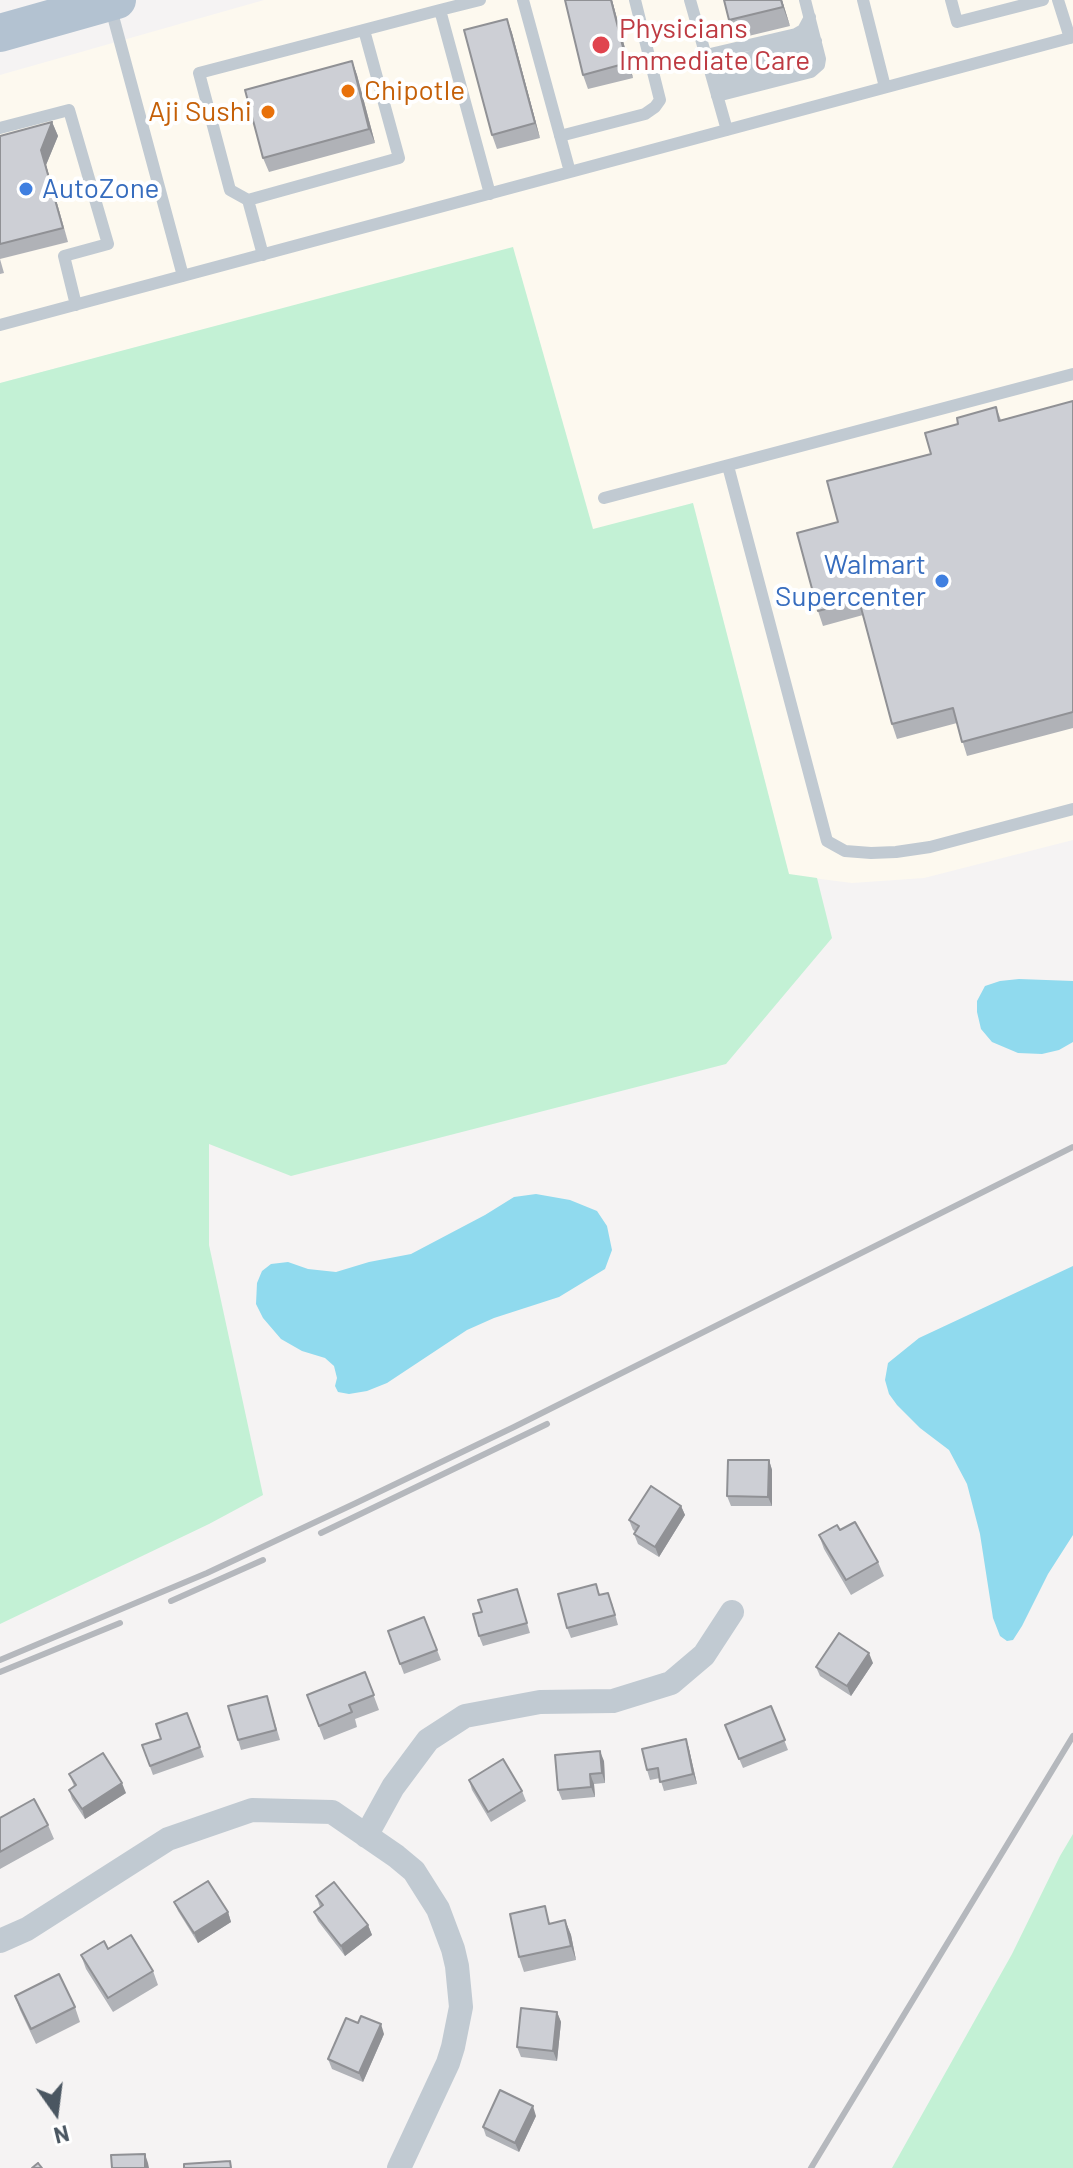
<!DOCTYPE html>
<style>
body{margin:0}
#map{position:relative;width:1073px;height:2168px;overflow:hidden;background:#f5f3f3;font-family:Barlow,sans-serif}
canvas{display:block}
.north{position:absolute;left:16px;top:2072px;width:80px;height:80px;-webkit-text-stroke:6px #fff;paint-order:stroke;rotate:166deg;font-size:22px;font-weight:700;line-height:32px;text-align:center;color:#4a5661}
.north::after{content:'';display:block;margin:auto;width:28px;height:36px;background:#4a5661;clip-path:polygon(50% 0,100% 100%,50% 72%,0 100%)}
</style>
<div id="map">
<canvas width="1073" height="2168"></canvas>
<div class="north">N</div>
</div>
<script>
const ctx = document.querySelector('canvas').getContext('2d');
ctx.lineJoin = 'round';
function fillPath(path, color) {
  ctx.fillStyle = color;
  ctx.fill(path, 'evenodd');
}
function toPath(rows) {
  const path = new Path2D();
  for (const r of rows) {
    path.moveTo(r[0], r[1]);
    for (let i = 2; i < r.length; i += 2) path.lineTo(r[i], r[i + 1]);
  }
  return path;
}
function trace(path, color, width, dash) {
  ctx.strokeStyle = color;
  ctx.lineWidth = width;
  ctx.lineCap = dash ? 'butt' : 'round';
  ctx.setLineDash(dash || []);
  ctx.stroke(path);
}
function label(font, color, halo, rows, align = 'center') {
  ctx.font = font + ' Barlow,sans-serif';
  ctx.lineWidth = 8;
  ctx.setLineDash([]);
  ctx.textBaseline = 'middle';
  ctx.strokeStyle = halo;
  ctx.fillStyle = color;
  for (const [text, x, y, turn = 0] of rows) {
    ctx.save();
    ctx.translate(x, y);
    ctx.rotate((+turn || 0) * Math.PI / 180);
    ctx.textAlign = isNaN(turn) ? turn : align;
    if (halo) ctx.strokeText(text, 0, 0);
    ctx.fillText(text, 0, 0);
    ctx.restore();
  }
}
const commercial = toPath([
 [264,0,1073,0,1073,840,924,878,852,883,789,875,693,503,593,530,513,248,0,383,0,75]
]);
const green = toPath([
 [513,247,593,529,693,503,789,874,817,878,832,938,726,1064,291,1176,209,1144,209,1245,263,1495,209,1524,0,1624,0,383],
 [1073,1834,1073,2168,892,2168,1012,1954,1060,1856]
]);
const water = toPath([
 [1019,979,1073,981,1073,1042,1059,1050,1042,1054,1018,1053,992,1042,981,1029,977,1012,977,1001,985,986,1000,981],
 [536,1194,570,1200,597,1211,607,1226,612,1250,605,1269,559,1297,494,1318,467,1330,387,1383,367,1391,349,1394,338,1392,335,1386,337,1378,334,1366,325,1358,302,1351,281,1339,263,1318,256,1304,257,1283,262,1271,271,1264,288,1262,308,1269,336,1272,369,1262,411,1254,485,1215,514,1197],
 [1073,1266,1073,1535,1048,1574,1022,1626,1013,1640,1007,1641,1000,1636,993,1618,980,1534,967,1484,949,1450,920,1428,897,1405,889,1394,885,1380,888,1363,919,1338]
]);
const lane = toPath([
 [480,0,440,10,490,194],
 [523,0,570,172],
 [690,0,727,130],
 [863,0,885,87],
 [951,0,957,22,1043,0],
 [1058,0,1070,38],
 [110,5,183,276],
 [706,55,796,34,803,30,810,17],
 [709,68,803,43,811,37,812,28],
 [712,77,805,53,811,50,816,41],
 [715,88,810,64,816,55],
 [717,96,811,72,819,65,820,59,805,0],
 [0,128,69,110,108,244,64,256,76,305],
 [560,136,645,114,655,107,660,100,635,0],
 [248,200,399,158,364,30],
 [263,255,248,200,230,190,199,73,440,10],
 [0,325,1073,37],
 [728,466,827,841,845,851,871,853,896,852,930,847,1073,809],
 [604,498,1073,374]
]);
const street = toPath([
 [366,1836,393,1787,428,1740,465,1716,540,1702,613,1701,671,1683,704,1655,732,1612],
 [0,1941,27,1929,168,1839,252,1810,332,1812,396,1856,414,1871,438,1909,453,1949,457,1966,461,2007,453,2047,448,2063,399,2168]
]);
const primary = toPath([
 [0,33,117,0]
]);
const rail = toPath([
 [321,1533,547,1424],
 [171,1601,263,1560],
 [0,1660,207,1573,356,1503,514,1427,1073,1147],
 [0,1672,120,1623],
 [811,2168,1073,1736]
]);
const wall = toPath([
 [565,0,612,0,633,78,588,89,583,75],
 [782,0,790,26,736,39,729,20],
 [507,19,512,33,540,138,497,149,492,135],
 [352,61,357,75,375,143,269,172,263,158],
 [52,122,58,136,46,165,68,242,0,259,4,273,0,274,0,136],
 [1073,401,1073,728,967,756,957,723,897,739,892,724,863,615,823,626,818,611,838,522,931,454,958,424,996,407,1001,420],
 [769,1460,772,1470,772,1506,731,1506,727,1496],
 [681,1506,685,1515,659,1557,638,1544,634,1534,636,1532,633,1530,629,1520],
 [840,1530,878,1562,884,1576,851,1595,824,1549,819,1535],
 [517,1589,530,1633,483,1646,479,1636,482,1612],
 [600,1595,612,1603,618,1625,571,1638,567,1628],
 [424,1617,441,1660,404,1674,388,1631],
 [873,1663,851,1696,820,1676,816,1667],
 [365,1672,379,1710,355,1719,357,1727,324,1740,307,1695],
 [267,1696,280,1740,241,1750,238,1740],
 [771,1706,788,1750,743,1768,725,1725],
 [187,1713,204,1757,153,1775,142,1745,161,1739],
 [686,1739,689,1749,697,1784,664,1791,660,1778,650,1780,647,1770],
 [604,1761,605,1783,594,1784,595,1797,562,1800,558,1790],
 [69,1774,126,1793,85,1819,72,1799,69,1790,74,1786],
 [469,1780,522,1791,526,1801,491,1822,472,1790],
 [0,1818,48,1825,54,1839,0,1869],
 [316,1896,368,1925,372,1935,345,1956,318,1921,314,1912,320,1907],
 [174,1902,228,1912,231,1922,198,1943,178,1911],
 [565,1920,571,1935,576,1960,524,1972,519,1957,551,1924],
 [108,1949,153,1971,158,1985,113,2012,86,1969,81,1955],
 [15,1996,75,2007,80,2022,36,2044,20,2010],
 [557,2012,561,2022,557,2061,521,2057,517,2047],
 [384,2034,363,2082,332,2069,328,2059],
 [536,2116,519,2152,486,2136,483,2127]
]);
const shadedWall = toPath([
 [611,0,612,0,633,78,627,63],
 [781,0,782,0,790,26,783,7],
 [507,19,512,33,540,138,535,123],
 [352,61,357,75,375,143,369,129],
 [52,122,58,136,46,165,68,242,41,150],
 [769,1460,772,1470,772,1506,768,1497],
 [681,1506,685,1515,659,1557,655,1547],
 [869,1653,873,1663,851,1696,847,1686],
 [686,1739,689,1749,697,1784,693,1774],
 [600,1751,604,1761,605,1783,602,1773],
 [590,1774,594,1784,595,1797,591,1787],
 [122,1783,126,1793,85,1819,82,1809],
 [228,1912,231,1922,198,1943,194,1933],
 [565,1920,571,1935,576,1960,571,1946],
 [368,1925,372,1935,345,1956,341,1946],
 [557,2012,561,2022,557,2061,553,2051],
 [381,2024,384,2034,363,2082,359,2073],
 [533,2106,536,2116,519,2152,515,2143],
 [145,2154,148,2163,149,2168,145,2168]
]);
const building = toPath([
 [565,0,611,0,627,63,583,75,565,0],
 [724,0,781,0,783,7,729,20,724,0],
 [507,19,535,123,492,135,464,30,507,19],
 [352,61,369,129,263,158,245,90,352,61],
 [52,122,41,150,63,228,0,244,0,136,52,122],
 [1073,401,1073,712,962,742,953,708,892,724,859,600,818,611,797,533,838,522,827,481,931,454,925,433,958,424,957,418,996,407,999,421,1073,401],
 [728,1460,769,1460,768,1497,727,1496,728,1460],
 [651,1486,681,1506,655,1547,634,1534,639,1526,629,1520,651,1486],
 [855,1522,878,1562,846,1580,819,1535,837,1525,840,1530,855,1522],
 [596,1584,599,1595,608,1593,615,1615,567,1628,558,1594,596,1584],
 [517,1589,527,1623,479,1636,473,1614,482,1612,478,1600,517,1589],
 [424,1617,437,1650,400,1664,388,1631,424,1617],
 [839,1633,869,1653,847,1686,816,1667,839,1633],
 [365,1672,374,1695,349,1705,352,1712,319,1726,307,1695,365,1672],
 [267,1696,276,1730,238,1740,228,1706,267,1696],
 [771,1706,785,1740,739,1759,725,1725,771,1706],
 [187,1713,200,1747,150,1766,142,1745,161,1739,156,1724,187,1713],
 [686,1739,693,1774,660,1782,658,1768,647,1770,642,1749,686,1739],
 [600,1751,602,1773,590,1774,591,1787,558,1790,555,1755,600,1751],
 [103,1753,122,1783,82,1809,69,1790,76,1785,69,1774,103,1753],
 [503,1759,522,1791,488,1812,469,1780,503,1759],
 [34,1799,48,1825,0,1852,0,1818,34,1799],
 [208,1881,228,1912,194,1933,174,1902,208,1881],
 [334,1882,368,1925,341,1946,314,1912,323,1905,316,1896,334,1882],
 [545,1906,549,1924,565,1920,571,1946,519,1957,510,1914,545,1906],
 [131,1935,153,1971,108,1998,81,1955,104,1941,108,1949,131,1935],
 [59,1974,75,2007,31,2029,15,1996,59,1974],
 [521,2008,557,2012,553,2051,517,2047,521,2008],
 [361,2016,381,2024,359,2073,328,2059,346,2018,358,2023,361,2016],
 [500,2090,533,2106,515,2143,483,2127,500,2090],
 [145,2154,145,2168,112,2168,111,2155,145,2154],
 [230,2161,231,2168,184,2168,184,2164,230,2161],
 [38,2163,42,2168,32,2168,38,2163]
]);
const markers = [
 [601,45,10,"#e0444e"],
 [348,91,8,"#e8710a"],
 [268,112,8,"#e8710a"],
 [26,189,8,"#3f7fe0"],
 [942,581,8,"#3f7fe0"]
];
const healthNames = [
 ["Physicians",619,29],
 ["Immediate Care",619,61]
];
const foodNames = [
 ["Chipotle",364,91],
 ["Aji Sushi",252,112,"right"]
];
const shopNames = [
 ["AutoZone",42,189],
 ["Walmart",926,565,"right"],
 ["Supercenter",926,597,"right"]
];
fillPath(commercial, '#fdf9ef');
fillPath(green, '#c3f1d5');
fillPath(water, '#90daee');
trace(lane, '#c1cad2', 12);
trace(street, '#c1cad2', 24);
trace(primary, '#b3c2d1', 38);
trace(rail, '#b5b8bd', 6);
fillPath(wall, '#b0b2b7');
fillPath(shadedWall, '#909195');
fillPath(building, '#cdcfd5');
trace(building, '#909195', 2);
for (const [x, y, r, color] of markers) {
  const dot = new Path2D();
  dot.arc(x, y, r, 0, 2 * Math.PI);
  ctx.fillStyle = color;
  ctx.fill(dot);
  trace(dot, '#fff', 3);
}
label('28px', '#be3a42', '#fff', healthNames, 'left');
label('28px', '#c56008', '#fff', foodNames, 'left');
label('28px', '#366cbe', '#fff', shopNames, 'left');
</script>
